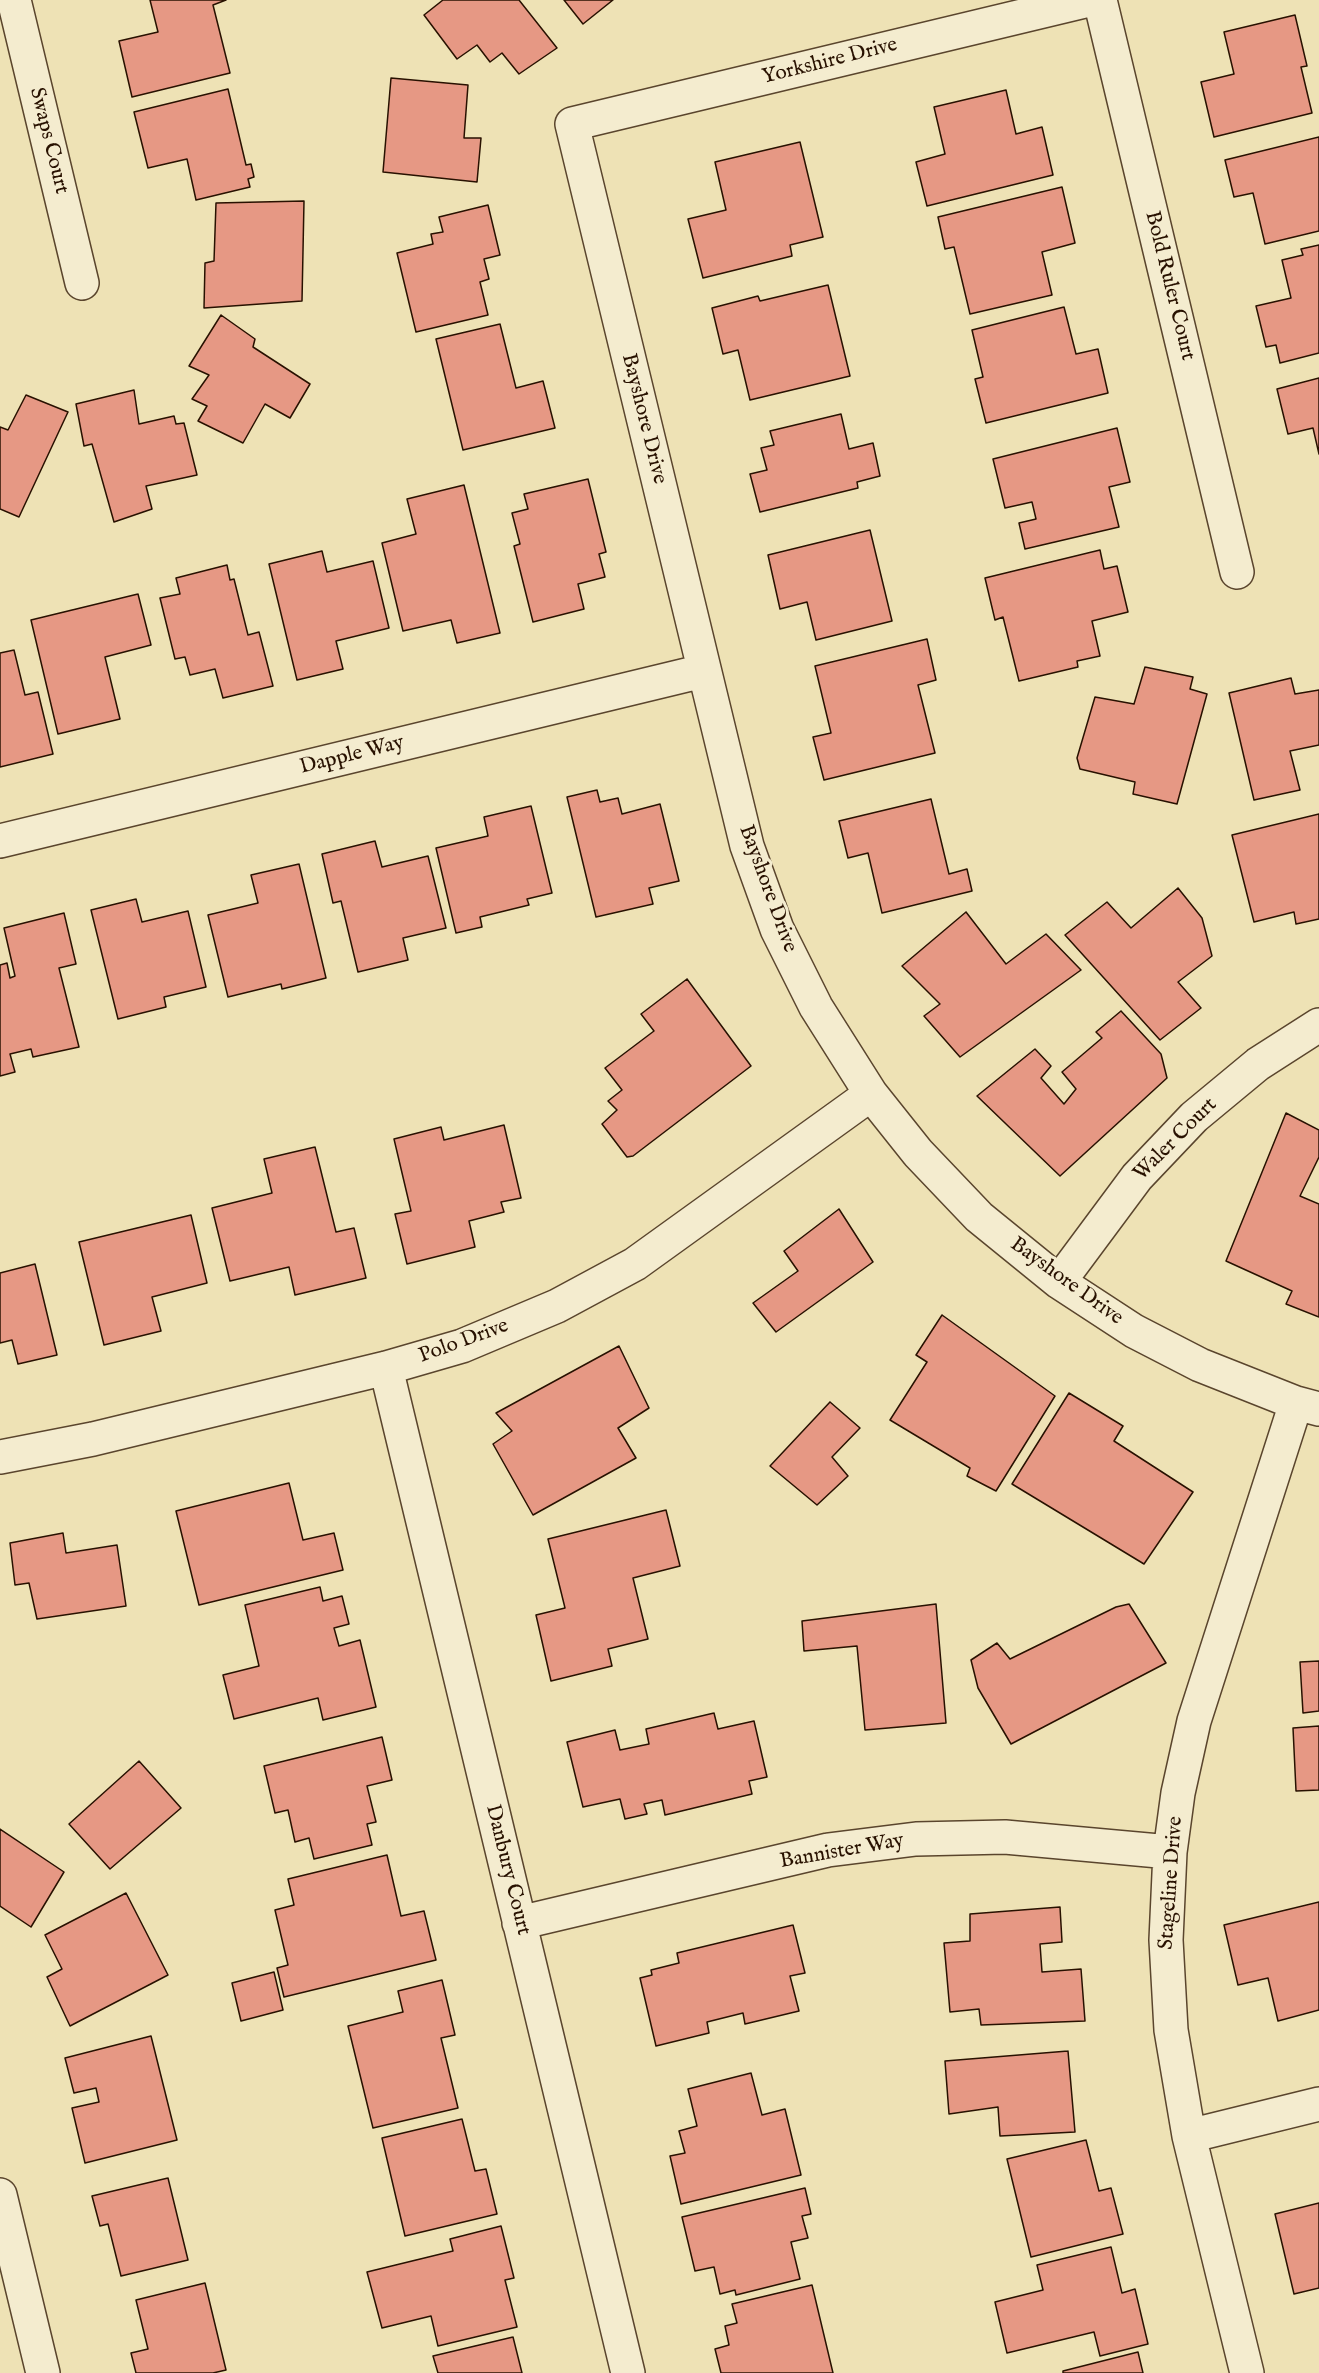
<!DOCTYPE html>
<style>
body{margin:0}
canvas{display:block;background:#eee2b5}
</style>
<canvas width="1319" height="2373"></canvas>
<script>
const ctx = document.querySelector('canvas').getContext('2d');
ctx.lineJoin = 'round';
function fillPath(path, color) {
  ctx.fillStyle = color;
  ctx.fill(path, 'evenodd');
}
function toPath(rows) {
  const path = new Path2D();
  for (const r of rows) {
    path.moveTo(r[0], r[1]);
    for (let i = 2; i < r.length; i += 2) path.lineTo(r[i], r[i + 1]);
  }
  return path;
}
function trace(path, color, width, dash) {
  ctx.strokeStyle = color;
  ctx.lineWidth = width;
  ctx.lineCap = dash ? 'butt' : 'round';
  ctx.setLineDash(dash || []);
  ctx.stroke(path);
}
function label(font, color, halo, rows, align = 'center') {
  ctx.font = font + ' "IM FELL English",serif';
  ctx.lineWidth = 6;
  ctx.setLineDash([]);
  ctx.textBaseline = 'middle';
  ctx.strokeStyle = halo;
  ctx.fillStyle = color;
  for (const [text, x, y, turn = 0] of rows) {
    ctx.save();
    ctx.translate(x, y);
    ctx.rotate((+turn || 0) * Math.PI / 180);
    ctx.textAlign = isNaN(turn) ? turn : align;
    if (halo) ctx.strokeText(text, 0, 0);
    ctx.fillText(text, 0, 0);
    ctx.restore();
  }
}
const building = toPath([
 [150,0,226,0,213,5,230,73,132,97,119,41,158,32,150,0],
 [443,0,519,0,557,48,519,74,502,53,490,62,477,45,457,59,424,15,443,0],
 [564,0,613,0,583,24,564,0],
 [1295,15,1307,66,1301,67,1312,113,1214,137,1201,82,1234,74,1224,32,1295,15],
 [391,78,468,85,464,138,481,138,477,182,383,172,391,78],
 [228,89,246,165,251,164,254,177,248,179,250,187,196,200,187,159,148,168,134,112,228,89],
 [1006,90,1016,134,1042,127,1053,175,927,206,916,162,945,154,934,107,1006,90],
 [1319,137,1319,231,1265,244,1253,193,1234,197,1225,160,1319,137],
 [800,142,823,237,790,245,792,256,703,278,688,219,726,210,715,162,800,142],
 [1062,187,1075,243,1042,252,1052,295,970,314,954,247,945,249,938,217,1062,187],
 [304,201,302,301,204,308,205,263,214,261,216,203,304,201],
 [488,205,500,255,484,259,489,279,480,282,488,315,416,332,397,253,433,244,431,234,443,232,439,217,488,205],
 [1319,245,1319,353,1280,363,1276,345,1266,347,1256,306,1291,298,1282,260,1303,255,1301,249,1319,245],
 [828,285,850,376,750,400,738,350,723,354,712,308,758,296,760,301,828,285],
 [1064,307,1076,354,1098,349,1108,393,986,423,975,379,983,377,972,330,1064,307],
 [221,315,255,339,253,347,310,384,290,418,265,404,243,443,198,421,207,406,192,399,209,375,189,366,221,315],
 [500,324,516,388,543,381,555,428,463,450,436,339,500,324],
 [1319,378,1319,454,1313,428,1288,434,1277,389,1319,378],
 [134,390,139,424,174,416,176,424,184,423,197,475,146,486,152,509,114,522,92,444,84,446,76,404,134,390],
 [26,395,68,412,19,517,0,509,0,427,8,430,26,395],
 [841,414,849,449,873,443,880,476,857,482,858,488,760,512,750,474,767,470,761,448,774,445,770,431,841,414],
 [1117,428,1130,482,1109,487,1119,527,1025,549,1019,523,1036,519,1032,502,1005,508,993,459,1117,428],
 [588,479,606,552,599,554,605,577,578,584,584,609,533,622,514,546,520,544,512,513,528,509,524,494,588,479],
 [464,485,500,633,457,643,451,620,403,631,382,543,416,534,407,499,464,485],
 [870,530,892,621,816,640,807,602,780,609,768,555,870,530],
 [1100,550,1104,569,1117,566,1128,612,1092,621,1100,656,1077,661,1078,667,1019,681,1003,617,995,620,985,578,1100,550],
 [322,551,327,572,373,561,389,628,336,641,343,669,297,680,269,564,322,551],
 [227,565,230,580,234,579,248,635,259,632,273,686,223,698,215,669,190,675,185,657,175,659,160,598,180,594,176,578,227,565],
 [138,594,151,645,105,657,120,719,58,734,31,620,138,594],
 [927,639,936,680,918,685,935,753,824,780,813,737,831,733,815,666,927,639],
 [14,650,25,695,38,692,53,754,0,767,0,653,14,650],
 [1145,667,1193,677,1190,689,1207,694,1177,804,1133,794,1135,782,1080,769,1077,758,1095,697,1134,704,1145,667],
 [1291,678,1295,694,1319,690,1319,745,1290,751,1300,790,1254,800,1229,693,1291,678],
 [597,790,600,802,618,798,622,814,660,804,679,881,649,888,653,904,596,917,567,797,597,790],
 [931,799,949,874,967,869,972,891,882,913,868,853,848,858,839,821,931,799],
 [531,806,552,893,527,899,529,905,480,917,482,927,456,933,436,848,488,836,484,817,531,806],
 [1319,814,1319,919,1296,924,1294,912,1254,922,1232,835,1319,814],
 [375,841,382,867,428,856,446,928,403,938,408,960,358,972,341,901,333,903,322,854,375,841],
 [299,864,326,978,282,989,281,984,228,997,208,915,258,903,251,875,299,864],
 [1178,888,1202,918,1212,956,1178,982,1201,1008,1160,1040,1065,935,1107,902,1131,928,1178,888],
 [136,899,142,922,188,911,206,987,164,997,166,1007,118,1019,91,910,136,899],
 [966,912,1006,964,1046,934,1081,970,960,1057,924,1016,940,1004,902,966,966,912],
 [64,913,76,964,59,968,79,1047,33,1057,31,1049,10,1054,15,1072,0,1076,0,965,7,963,10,978,15,976,4,928,64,913],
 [687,979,751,1066,633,1156,627,1157,602,1124,617,1110,608,1101,622,1090,605,1068,654,1031,641,1014,687,979],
 [1121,1011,1161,1054,1167,1078,1060,1176,977,1096,1035,1049,1051,1066,1041,1078,1064,1104,1076,1089,1062,1072,1102,1038,1096,1032,1121,1011],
 [1286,1113,1319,1130,1319,1157,1300,1196,1319,1204,1319,1317,1286,1304,1292,1291,1226,1261,1286,1113],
 [504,1125,521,1198,501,1202,504,1212,469,1221,475,1247,407,1264,395,1214,411,1211,394,1139,441,1127,444,1140,504,1125],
 [315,1147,336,1232,354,1228,366,1278,295,1295,289,1267,230,1281,212,1208,272,1193,264,1159,315,1147],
 [839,1209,873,1262,776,1332,753,1303,798,1271,784,1251,839,1209],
 [191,1215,207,1283,152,1297,161,1331,104,1345,79,1242,191,1215],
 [35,1264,57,1355,18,1364,12,1340,0,1343,0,1273,35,1264],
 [942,1315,1055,1396,996,1491,967,1476,970,1468,890,1420,927,1362,916,1355,942,1315],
 [619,1346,649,1408,618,1428,636,1458,533,1515,493,1444,512,1431,496,1413,619,1346],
 [1069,1393,1123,1426,1114,1441,1193,1492,1144,1564,1012,1484,1069,1393],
 [830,1402,860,1428,832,1457,848,1476,817,1505,770,1466,830,1402],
 [289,1483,303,1540,334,1533,343,1570,199,1605,176,1511,289,1483],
 [666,1510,680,1566,633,1578,648,1639,608,1649,612,1666,551,1681,536,1615,565,1608,548,1539,666,1510],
 [63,1533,66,1553,117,1545,126,1606,37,1619,29,1583,15,1585,10,1543,63,1533],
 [320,1587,323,1601,342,1596,349,1624,334,1628,339,1646,360,1640,376,1707,323,1720,318,1698,234,1719,223,1675,259,1666,245,1605,320,1587],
 [936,1604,946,1723,865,1730,857,1646,804,1651,802,1621,936,1604],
 [1129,1604,1166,1663,1011,1744,978,1688,971,1660,997,1643,1010,1659,1116,1607,1129,1604],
 [1319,1661,1319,1711,1303,1713,1300,1662,1319,1661],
 [714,1713,718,1729,754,1721,767,1777,749,1781,752,1794,665,1815,662,1800,644,1804,647,1814,625,1819,620,1799,583,1807,567,1742,615,1730,620,1750,649,1744,646,1729,714,1713],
 [1319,1726,1319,1790,1296,1791,1293,1728,1319,1726],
 [382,1737,392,1780,367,1786,376,1822,367,1824,372,1845,314,1859,309,1838,295,1842,288,1810,275,1813,264,1766,382,1737],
 [139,1761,181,1808,110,1869,69,1824,139,1761],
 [0,1829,64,1872,31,1927,0,1906,0,1829],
 [387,1855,401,1916,424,1911,436,1960,284,1997,277,1968,288,1965,275,1910,294,1905,288,1879,387,1855],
 [126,1893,168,1975,70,2026,47,1977,62,1969,45,1935,126,1893],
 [1319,1902,1319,2010,1278,2021,1268,1978,1238,1985,1224,1925,1319,1902],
 [1060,1907,1062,1942,1040,1944,1042,1972,1081,1969,1085,2021,981,2025,979,2009,950,2012,944,1943,970,1941,970,1914,1060,1907],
 [793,1925,805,1973,790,1976,799,2011,745,2024,743,2013,707,2022,709,2033,656,2046,640,1978,652,1975,651,1970,679,1963,677,1953,793,1925],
 [274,1972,283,2010,241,2021,232,1983,274,1972],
 [442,1980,455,2035,441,2038,458,2108,373,2128,348,2026,403,2012,398,1991,442,1980],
 [151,2036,177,2140,85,2163,72,2108,99,2102,96,2088,74,2093,65,2058,151,2036],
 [1068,2051,1075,2132,1000,2136,998,2107,949,2114,945,2061,1068,2051],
 [751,2073,762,2115,785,2109,801,2175,681,2204,670,2156,685,2153,679,2131,697,2126,688,2089,751,2073],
 [462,2119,475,2171,486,2169,497,2214,405,2236,382,2138,462,2119],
 [1086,2140,1099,2191,1111,2188,1123,2234,1031,2257,1007,2159,1086,2140],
 [168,2178,188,2260,121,2276,108,2224,100,2226,92,2196,168,2178],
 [805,2188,811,2214,802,2216,808,2238,791,2242,800,2279,736,2295,735,2290,720,2294,714,2267,695,2271,682,2217,805,2188],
 [1319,2203,1319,2288,1294,2294,1275,2214,1319,2203],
 [501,2226,514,2278,505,2280,517,2327,438,2346,431,2316,382,2328,367,2272,453,2251,450,2239,501,2226],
 [1111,2247,1122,2293,1135,2289,1148,2344,1100,2356,1094,2332,1007,2353,995,2302,1043,2290,1037,2265,1111,2247],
 [205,2283,226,2370,213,2373,136,2373,131,2353,148,2349,136,2300,205,2283],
 [812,2285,833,2373,721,2373,715,2349,729,2345,725,2326,737,2323,732,2304,812,2285],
 [513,2337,522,2373,438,2373,433,2356,513,2337],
 [1138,2352,1143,2373,1063,2373,1063,2371,1138,2352]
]);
const minor = toPath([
 [14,0,82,283],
 [1089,0,572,124,747,846,777,929,816,1007,871,1094,918,1153,979,1217,1059,1282,1134,1331,1200,1365,1296,1403,1319,1409],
 [1100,0,1237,572],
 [0,841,703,671],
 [1059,1282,1137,1177,1194,1117,1258,1064,1319,1025],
 [386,1368,628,2373],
 [0,1457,93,1439,386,1368,462,1346,557,1306,635,1264,871,1094],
 [519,1923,828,1850,916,1839,1005,1837,1170,1852],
 [1189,2136,1319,2104],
 [0,2195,43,2373],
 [1247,2373,1189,2136,1171,2030,1166,1940,1170,1852,1178,1793,1194,1721,1296,1403]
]);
const streetNames = [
 ["Yorkshire Drive",830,62,-14],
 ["Swaps Court",48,141,76],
 ["Bold Ruler Court",1169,286,76],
 ["Bayshore Drive",643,419,76],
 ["Dapple Way",352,756,-14],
 ["Bayshore Drive",767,889,70],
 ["Waler Court",1176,1140,-45],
 ["Bayshore Drive",1066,1282,36],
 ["Polo Drive",464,1342,-20],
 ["Bannister Way",842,1852,-10],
 ["Danbury Court",507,1870,76],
 ["Stageline Drive",1172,1883,-86]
];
fillPath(building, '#e69884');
trace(building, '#281100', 1.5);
trace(minor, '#5a452d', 36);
trace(minor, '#f4eccf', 33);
label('21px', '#281100', '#f4eccf', streetNames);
</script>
